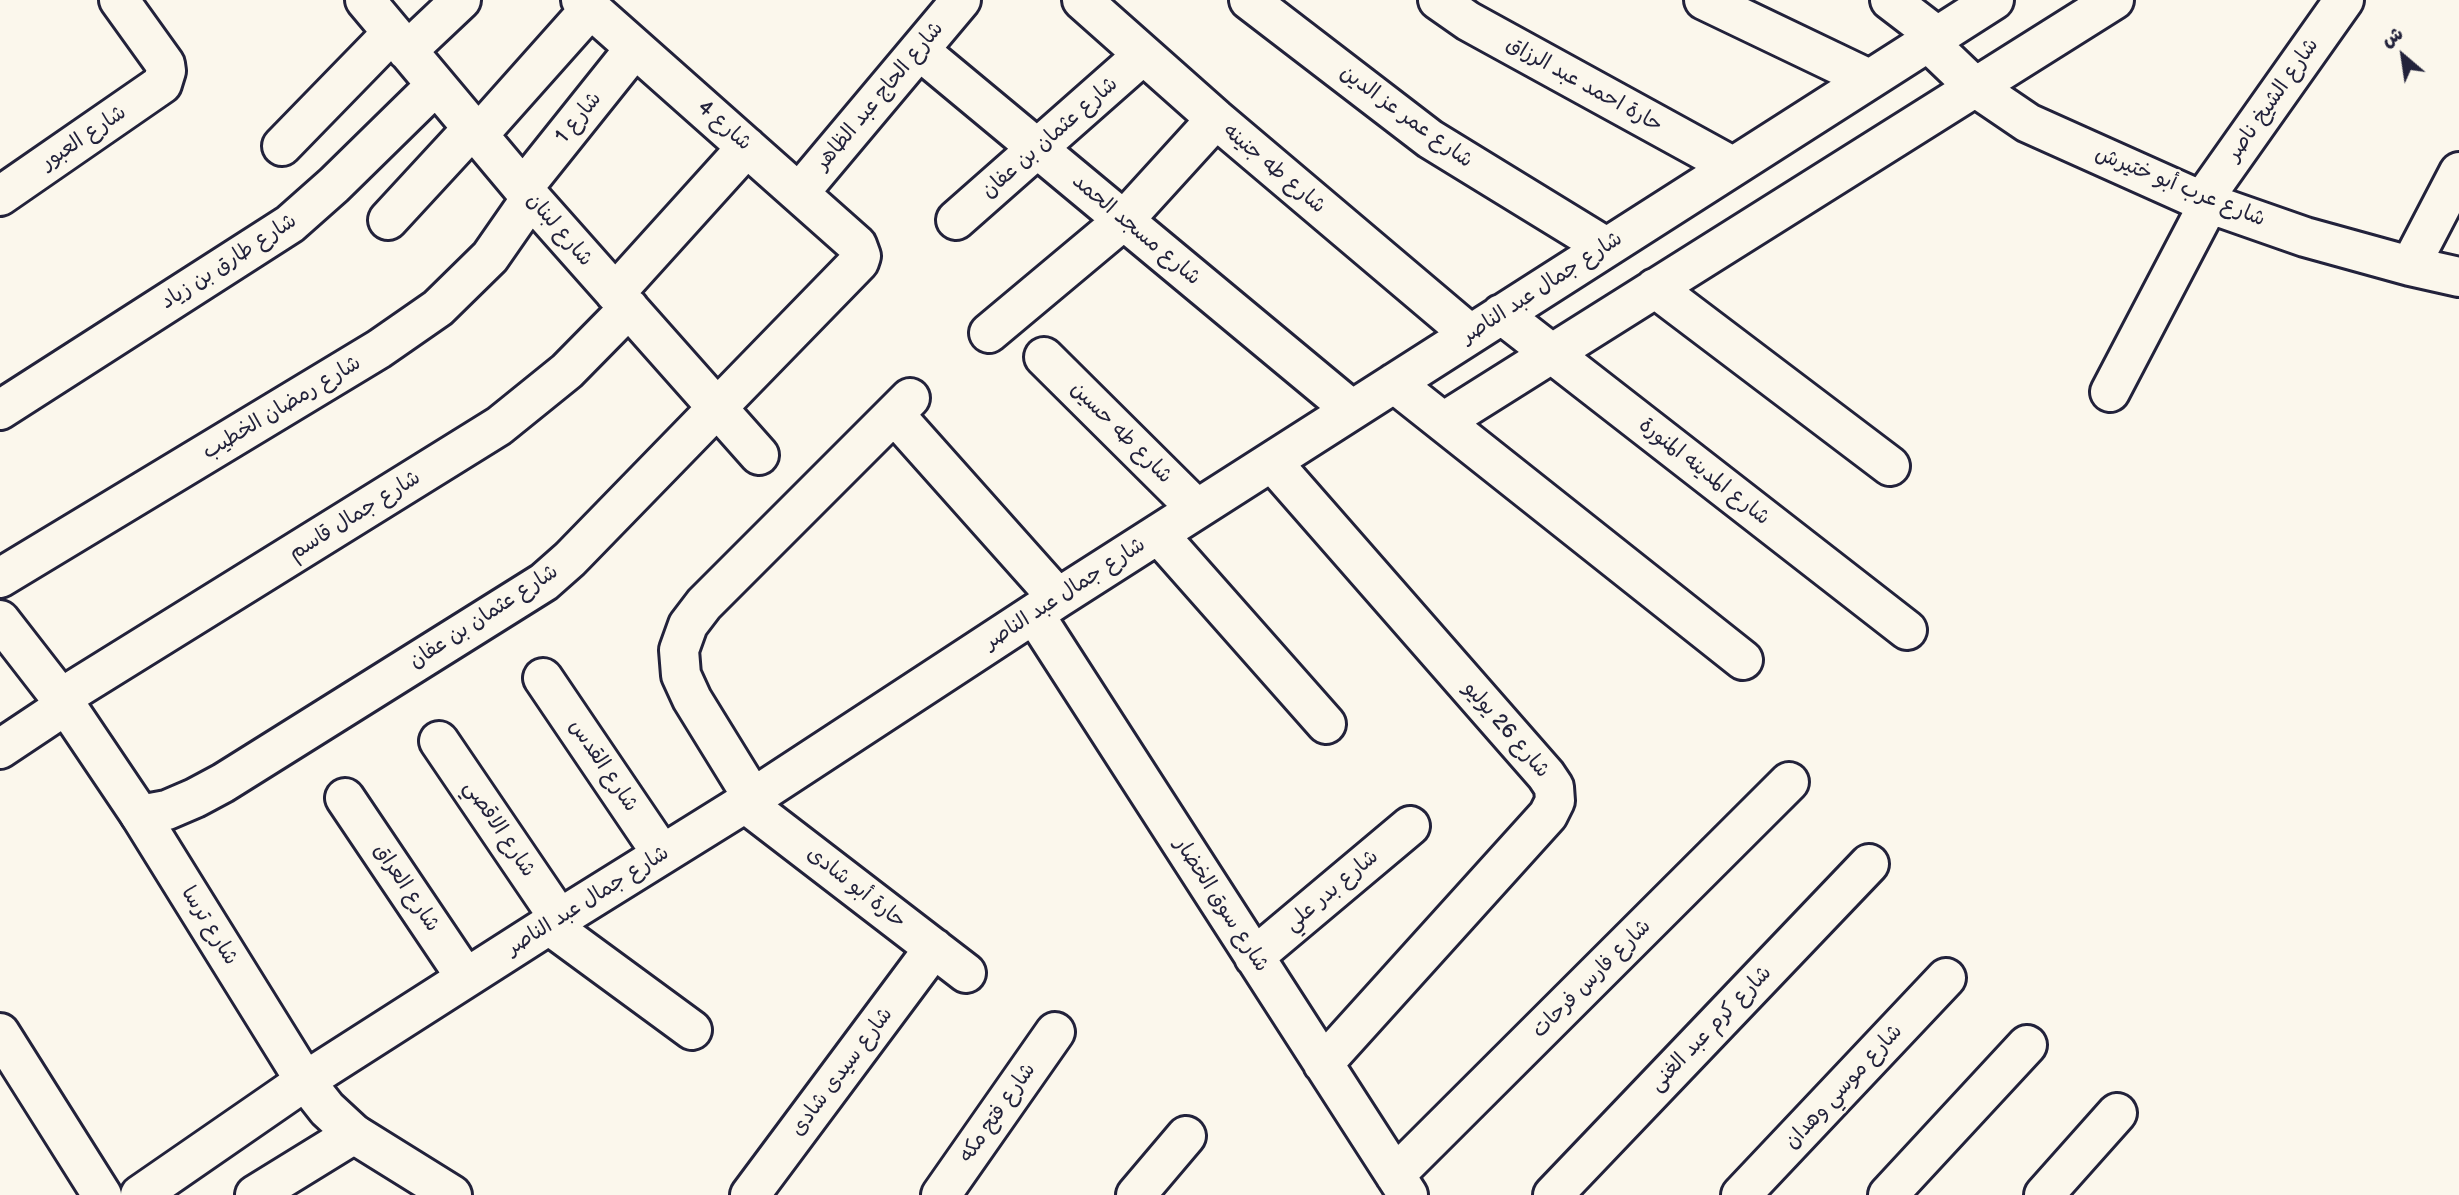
<!DOCTYPE html>
<meta charset="utf-8">
<style>
body{margin:0}
#map{position:relative;width:2459px;height:1195px;overflow:hidden;background:#fbf7ec;font-family:"Balsamiq Sans","Playpen Sans Arabic",sans-serif}
canvas{display:block}
.north{position:absolute;left:2368px;top:21px;width:70px;height:70px;-webkit-text-stroke:5px #fbf7ec;paint-order:stroke;rotate:331deg;font-size:19px;font-weight:700;line-height:28px;text-align:center;color:#22223b}
.north::after{content:'';display:block;margin:auto;width:24px;height:32px;background:#22223b;clip-path:polygon(50% 0,100% 100%,50% 72%,0 100%)}
</style>
<div id="map">
<canvas width="2459" height="1195"></canvas>
<div class="north">ش</div>
</div>
<script>
const ctx = document.querySelector('canvas').getContext('2d');
ctx.lineJoin = 'round';
function toPath(rows) {
  const path = new Path2D();
  for (const r of rows) {
    path.moveTo(r[0], r[1]);
    for (let i = 2; i < r.length; i += 2) path.lineTo(r[i], r[i + 1]);
  }
  return path;
}
function trace(path, color, width, dash) {
  ctx.strokeStyle = color;
  ctx.lineWidth = width;
  ctx.lineCap = dash ? 'butt' : 'round';
  ctx.setLineDash(dash || []);
  ctx.stroke(path);
}
function label(font, color, halo, rows, align = 'center') {
  ctx.font = font + ' "Balsamiq Sans","Playpen Sans Arabic",sans-serif';
  ctx.lineWidth = 5;
  ctx.setLineDash([]);
  ctx.textBaseline = 'middle';
  ctx.strokeStyle = halo;
  ctx.fillStyle = color;
  for (const [text, x, y, turn = 0] of rows) {
    ctx.save();
    ctx.translate(x, y);
    ctx.rotate((+turn || 0) * Math.PI / 180);
    ctx.textAlign = isNaN(turn) ? turn : align;
    if (halo) ctx.strokeText(text, 0, 0);
    ctx.fillText(text, 0, 0);
    ctx.restore();
  }
}
const minor = toPath([
 [365,0,531,198,759,455],
 [1082,0,1216,119,1470,334],
 [1249,0,1430,139,1606,247],
 [1438,0,1468,21,1732,166],
 [1704,0,1869,79],
 [1890,0,1937,36],
 [1928,42,1975,87,2028,123,2202,201,2305,237,2410,266,2459,277],
 [919,50,1352,410],
 [407,51,461,0],
 [477,136,591,8],
 [282,146,392,33],
 [523,188,635,48],
 [799,193,961,0],
 [0,196,162,84,166,71,165,64,119,0],
 [2202,201,2344,0],
 [388,220,472,129],
 [956,220,1143,55],
 [2410,266,2459,172],
 [1655,288,1890,466],
 [615,293,747,147],
 [1501,314,1907,630],
 [989,333,1124,220,1216,119],
 [1044,357,1197,509],
 [1394,383,1743,660],
 [2110,392,2209,203],
 [0,410,290,224,334,185,435,86],
 [894,414,1058,598],
 [1443,422,2114,0],
 [1272,462,1546,775,1554,787,1555,801,1548,815,1323,1064],
 [1158,534,1326,724],
 [0,578,379,349,438,308,490,257,531,198],
 [1034,614,1408,1195],
 [543,678,662,854],
 [61,698,499,426,567,371,629,308],
 [439,741,559,918],
 [0,749,66,705],
 [345,798,466,978],
 [753,798,692,699,681,675,679,650,688,625,704,604,910,398],
 [745,803,966,973],
 [140,815,167,810,195,798,223,783,544,582,570,559,859,262,861,256,857,245,581,0],
 [549,925,692,1030],
 [1254,957,1410,826],
 [0,1033,102,1195],
 [1395,1175,1789,782],
 [140,1195,305,1081,549,925,745,803,1058,598,1994,0],
 [255,1195,354,1134],
 [750,1195,934,948],
 [941,1195,1055,1032],
 [1136,1195,1186,1136],
 [1553,1195,1869,864],
 [1741,1195,1946,978],
 [1888,1195,2027,1045],
 [2044,1195,2117,1113]
]);
const major = toPath([
 [0,620,66,705,140,815,305,1081,327,1109,354,1134,452,1195]
]);
const streetNames = [
 ["حارة احمد عبد الرزاق",1584,85,29],
 ["شارع الحاج عبد الظاهر",880,96,-50],
 ["شارع الشيخ ناصر",2273,100,-55],
 ["شارع عمر عز الدين",1406,117,36],
 ["شارع 1",579,118,-51],
 ["شارع 4",724,126,41],
 ["شارع العبور",84,138,-34],
 ["شارع عثمان بن عفان",1050,138,-41],
 ["شارع طه جنينه",1274,169,40],
 ["شارع عرب أبو ختيرش",2180,187,22],
 ["شارع لبنان",559,230,49],
 ["شارع مسجد الحمد",1136,230,40],
 ["شارع طارق بن زياد",229,262,-33],
 ["شارع جمال عبد الناصر",1542,288,-33],
 ["شارع رمضان الخطيب",282,408,-31],
 ["شارع طه حسين",1121,433,45],
 ["شارع المدينه المنورة",1704,472,38],
 ["شارع جمال قاسم",355,516,-32],
 ["شارع جمال عبد الناصر",1065,594,-33],
 ["شارع عثمان بن عفان",484,617,-33],
 ["شارع 26 يوليو",1506,730,49],
 ["شارع القدس",603,766,56],
 ["شارع الاقصي",499,829,56],
 ["شارع العراق",406,888,56],
 ["حارة أبو شادى",856,888,38],
 ["شارع بدر علي",1332,891,-40],
 ["شارع جمال عبد الناصر",588,901,-32],
 ["شارع سوق الخضار",1221,905,57],
 ["شارع ترسا",209,926,58],
 ["شارع فارس فرحات",1592,979,-45],
 ["شارع كرم عبد الغنى",1711,1029,-46],
 ["شارع سيدى شادى",842,1072,-53],
 ["شارع موسي وهدان",1844,1087,-47],
 ["شارع فتح مكه",998,1113,-55]
];
trace(minor, '#22223b', 44);
trace(major, '#22223b', 44);
trace(minor, '#fbf7ec', 38);
trace(major, '#fbf7ec', 38);
label('21px', '#22223b', '#fbf7ec', streetNames);
</script>
